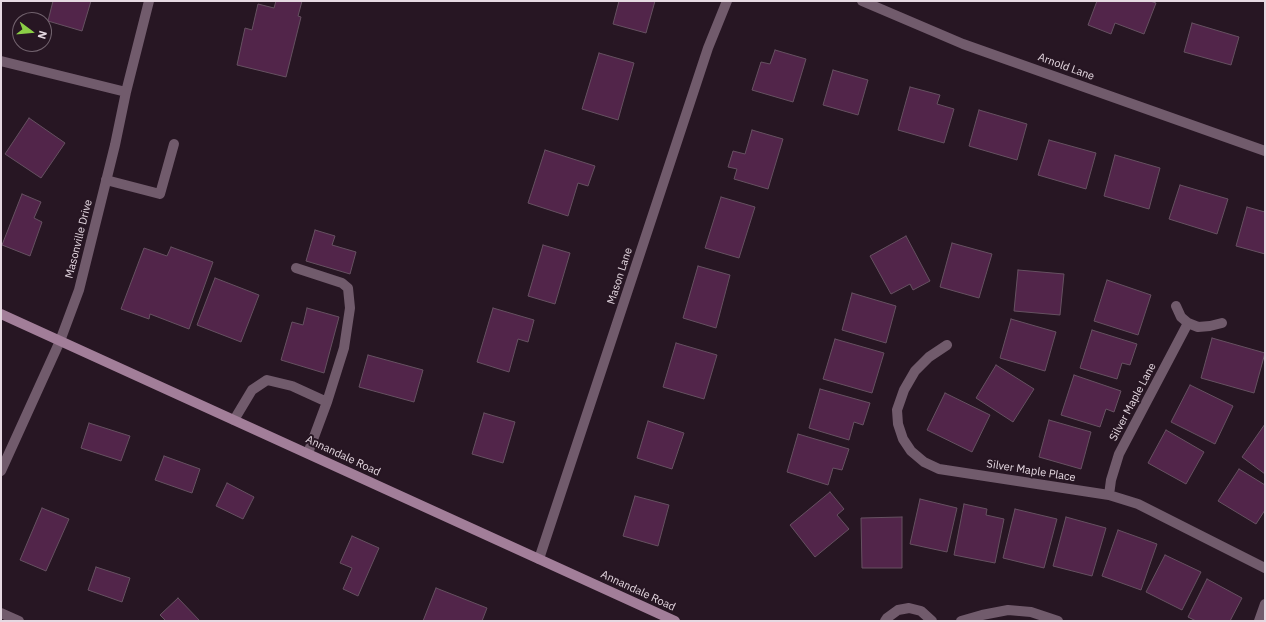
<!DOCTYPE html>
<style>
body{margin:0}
#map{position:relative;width:1266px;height:622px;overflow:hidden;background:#271623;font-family:"IBM Plex Sans",sans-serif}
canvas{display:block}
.frame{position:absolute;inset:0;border:2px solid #e6d9e2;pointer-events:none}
.north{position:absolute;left:12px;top:12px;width:40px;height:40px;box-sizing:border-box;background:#271623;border:1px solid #73646f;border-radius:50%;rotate:106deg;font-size:11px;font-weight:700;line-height:16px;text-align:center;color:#e6d9e2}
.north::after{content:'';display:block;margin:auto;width:14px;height:18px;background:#8bce46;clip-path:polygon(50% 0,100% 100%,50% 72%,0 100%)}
</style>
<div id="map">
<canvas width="1266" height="622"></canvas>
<div class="frame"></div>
<div class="north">N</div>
</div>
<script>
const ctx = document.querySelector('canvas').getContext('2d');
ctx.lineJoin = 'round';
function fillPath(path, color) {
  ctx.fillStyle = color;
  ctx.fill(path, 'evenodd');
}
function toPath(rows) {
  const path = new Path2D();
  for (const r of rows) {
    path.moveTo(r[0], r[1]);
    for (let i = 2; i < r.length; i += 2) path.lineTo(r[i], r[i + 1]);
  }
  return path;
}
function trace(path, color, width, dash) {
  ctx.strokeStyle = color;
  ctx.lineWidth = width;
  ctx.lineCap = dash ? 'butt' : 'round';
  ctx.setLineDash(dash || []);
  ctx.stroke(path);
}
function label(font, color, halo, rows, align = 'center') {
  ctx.font = font + ' "IBM Plex Sans",sans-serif';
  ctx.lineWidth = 4;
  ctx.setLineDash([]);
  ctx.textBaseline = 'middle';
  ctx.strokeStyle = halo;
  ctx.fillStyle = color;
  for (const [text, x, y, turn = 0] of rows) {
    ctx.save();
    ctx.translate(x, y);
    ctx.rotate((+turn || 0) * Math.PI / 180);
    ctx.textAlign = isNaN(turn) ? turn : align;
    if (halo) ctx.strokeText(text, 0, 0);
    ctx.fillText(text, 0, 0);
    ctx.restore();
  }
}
const building = toPath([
 [53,1,91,1,82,31,48,21,53,1],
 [276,1,302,1,298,16,301,17,286,77,237,65,245,28,252,30,258,4,274,8,276,1],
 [619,1,655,1,646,33,613,24,619,1],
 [1097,1,1150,1,1156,3,1144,34,1115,23,1111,34,1088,25,1097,1],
 [1192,23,1239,37,1231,65,1184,52,1192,23],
 [775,50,806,59,793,102,752,90,761,62,770,64,775,50],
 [599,53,634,63,618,120,582,109,599,53],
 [833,70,868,80,858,115,823,105,833,70],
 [910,87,940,95,937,104,954,109,944,143,898,130,910,87],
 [979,110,1027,124,1017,160,969,146,979,110],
 [29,118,65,143,41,178,5,154,29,118],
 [752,130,783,139,768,189,734,179,737,169,728,167,733,151,745,154,752,130],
 [1049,140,1096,153,1086,189,1038,175,1049,140],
 [545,150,595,166,588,186,578,183,568,216,528,203,545,150],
 [1115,155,1160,168,1149,209,1104,196,1115,155],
 [1180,185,1228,199,1217,234,1169,219,1180,185],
 [22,194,41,202,34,218,42,222,30,256,2,245,22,194],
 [721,197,755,207,739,258,705,248,721,197],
 [1247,207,1265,212,1265,254,1236,246,1247,207],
 [315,230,335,236,332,245,356,252,350,274,306,261,315,230],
 [906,236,930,281,913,290,910,284,891,294,870,256,906,236],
 [952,243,992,254,979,298,940,287,952,243],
 [543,245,570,253,555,304,528,296,543,245],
 [171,247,213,262,189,329,150,314,149,319,121,309,144,248,167,256,171,247],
 [698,266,730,275,716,328,683,318,698,266],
 [1018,270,1064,274,1060,315,1014,311,1018,270],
 [215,278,259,295,241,342,197,325,215,278],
 [1107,280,1151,295,1138,335,1094,321,1107,280],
 [852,293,896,306,886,343,842,330,852,293],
 [307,308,339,317,324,373,281,360,292,322,303,325,307,308],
 [493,308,534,320,528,342,518,339,509,372,477,362,493,308],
 [1011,319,1056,332,1045,371,1000,358,1011,319],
 [1092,330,1137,344,1130,365,1122,363,1117,379,1080,368,1092,330],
 [1212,338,1265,353,1254,393,1201,378,1212,338],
 [835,339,884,353,872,393,823,379,835,339],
 [676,343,717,355,704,399,663,387,676,343],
 [368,355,423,370,414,402,359,387,368,355],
 [996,365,1034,389,1013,422,976,398,996,365],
 [1074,375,1121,391,1114,412,1106,409,1100,427,1061,415,1074,375],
 [1190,385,1233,406,1215,444,1171,422,1190,385],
 [820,389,870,403,863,425,854,422,849,440,809,428,820,389],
 [945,393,990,415,972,452,927,430,945,393],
 [484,413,515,422,503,463,472,454,484,413],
 [1049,420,1091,432,1081,469,1039,457,1049,420],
 [648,421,684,433,672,469,637,458,648,421],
 [89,423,130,436,121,461,81,448,89,423],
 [1265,424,1265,474,1242,457,1265,424],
 [1166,430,1204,452,1186,484,1148,463,1166,430],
 [798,434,849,449,842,470,833,468,828,485,787,472,798,434],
 [164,456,200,469,192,493,155,480,164,456],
 [1239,469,1265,485,1265,510,1256,524,1218,501,1239,469],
 [227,483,254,497,243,519,216,506,227,483],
 [830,492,844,509,837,515,849,529,815,557,790,525,830,492],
 [635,496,669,505,658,546,623,536,635,496],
 [920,499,957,508,947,552,910,544,920,499],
 [964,504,987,509,986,515,1004,519,995,563,954,555,964,504],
 [42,508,69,519,46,571,20,560,42,508],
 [1015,509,1057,519,1044,568,1003,558,1015,509],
 [902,517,902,568,862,568,861,518,902,517],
 [1066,517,1106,528,1092,576,1053,566,1066,517],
 [1118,530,1157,544,1141,590,1102,576,1118,530],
 [352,536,379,548,358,596,343,589,352,568,340,563,352,536],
 [1165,555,1201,572,1182,610,1146,592,1165,555],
 [96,567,130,578,122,602,88,590,96,567],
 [1207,579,1242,598,1230,621,1196,621,1188,617,1207,579],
 [436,588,487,608,482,621,423,621,436,588],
 [178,598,200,621,166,621,160,615,178,598]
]);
const lane = toPath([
 [106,180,160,194,174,144],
 [296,268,342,283,348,288,350,308,344,348,327,402,308,453],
 [234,420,252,390,267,380,292,386,327,402]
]);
const street = toPath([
 [862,1,963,44,1265,151],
 [1,61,126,92],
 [1176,306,1181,317,1188,323,1198,327,1210,326,1222,323],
 [947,345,929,357,915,371,904,390,897,410,898,424,903,439,911,451,924,462,939,469,1109,495,1138,504,1265,568],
 [1,471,60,341,79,290,115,145,126,92,149,1],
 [1109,495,1111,480,1119,454,1188,323],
 [539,559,708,48,727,1],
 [1,613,19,621],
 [885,621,887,618,898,610,909,608,921,611,932,621],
 [961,621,982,615,1008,610,1031,612,1058,621],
 [1259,621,1265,604]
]);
const secondary = toPath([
 [1,314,675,621]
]);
const streetNames = [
 ["Arnold Lane",1066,67,20],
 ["Masonville Drive",79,239,-76],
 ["Mason Lane",620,276,-72],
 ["Silver Maple Lane",1133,402,-62],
 ["Annandale Road",343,456,25],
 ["Silver Maple Place",1031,471,9],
 ["Annandale Road",638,591,25]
];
fillPath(building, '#52254a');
trace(building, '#665161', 1);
trace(lane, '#715b6c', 10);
trace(street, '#715b6c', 10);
trace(secondary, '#a27e99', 10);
label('11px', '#e6d9e2', '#271623', streetNames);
</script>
